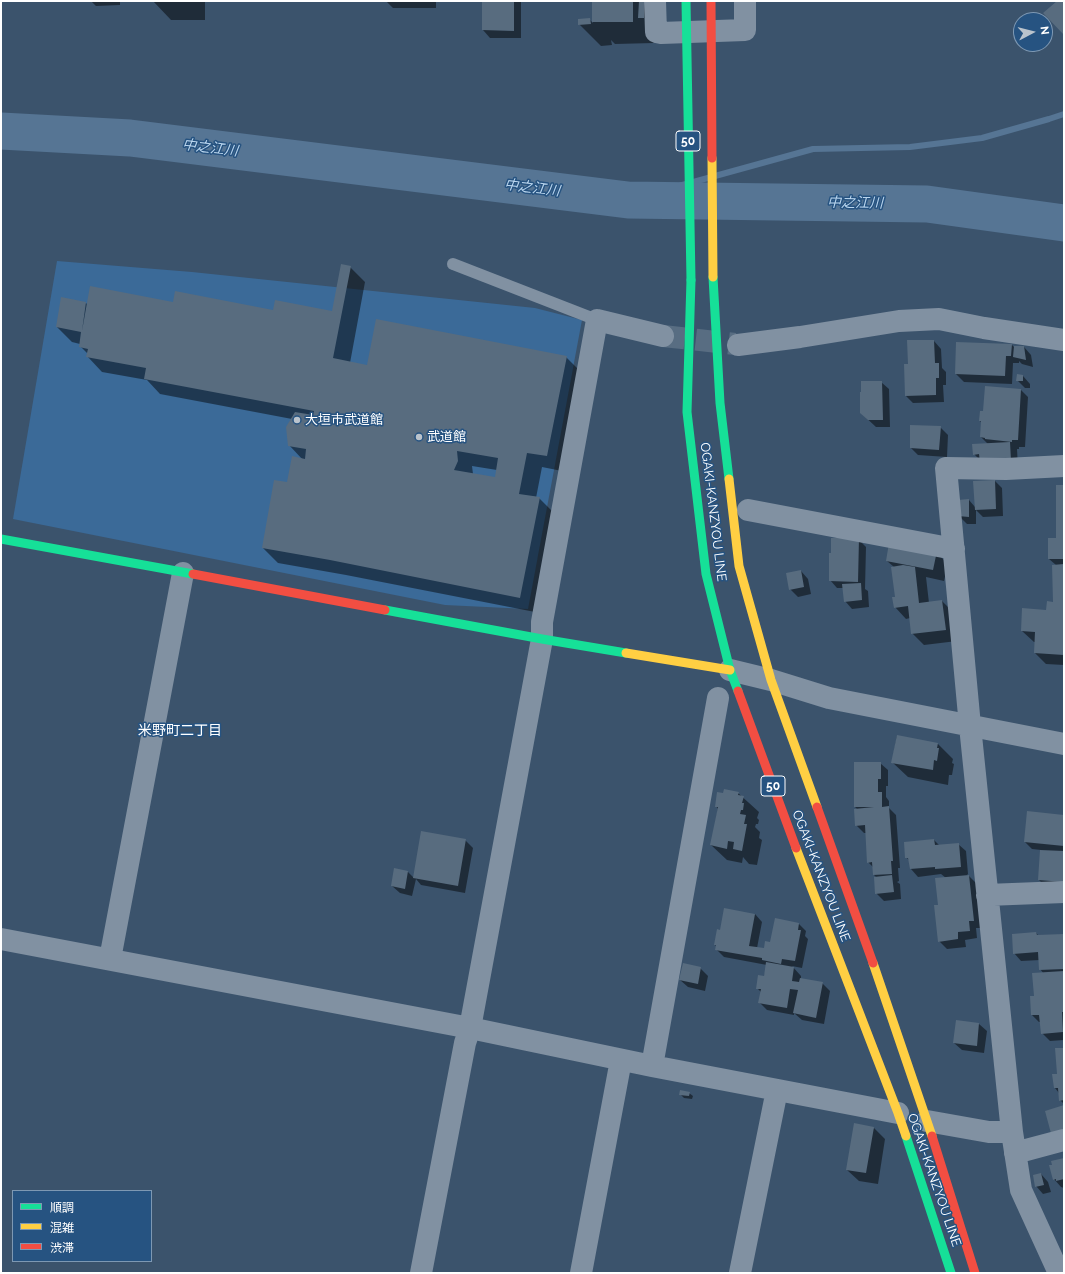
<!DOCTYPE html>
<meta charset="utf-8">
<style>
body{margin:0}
#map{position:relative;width:1065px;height:1274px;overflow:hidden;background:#3b536c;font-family:Raleway,"Noto Sans JP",sans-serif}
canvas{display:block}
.frame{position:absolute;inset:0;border:2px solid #fff;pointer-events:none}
.legend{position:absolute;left:12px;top:1190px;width:140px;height:72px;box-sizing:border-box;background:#265381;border:1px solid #7d98b3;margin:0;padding:5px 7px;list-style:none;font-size:12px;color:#fff}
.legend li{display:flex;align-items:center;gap:8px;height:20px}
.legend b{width:20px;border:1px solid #7d98b3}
.north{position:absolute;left:1013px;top:12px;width:40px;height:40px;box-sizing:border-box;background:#265381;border:1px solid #7d98b3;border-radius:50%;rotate:83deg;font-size:11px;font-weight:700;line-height:16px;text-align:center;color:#fff}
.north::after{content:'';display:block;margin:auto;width:14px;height:18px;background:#bac3cc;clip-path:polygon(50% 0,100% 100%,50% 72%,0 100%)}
</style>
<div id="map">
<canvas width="1065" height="1274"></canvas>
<div class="frame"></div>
<ul class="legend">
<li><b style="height:5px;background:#16e098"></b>順調</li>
<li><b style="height:5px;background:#ffcf43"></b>混雑</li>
<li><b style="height:5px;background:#f24e42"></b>渋滞</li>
</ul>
<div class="north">N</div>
</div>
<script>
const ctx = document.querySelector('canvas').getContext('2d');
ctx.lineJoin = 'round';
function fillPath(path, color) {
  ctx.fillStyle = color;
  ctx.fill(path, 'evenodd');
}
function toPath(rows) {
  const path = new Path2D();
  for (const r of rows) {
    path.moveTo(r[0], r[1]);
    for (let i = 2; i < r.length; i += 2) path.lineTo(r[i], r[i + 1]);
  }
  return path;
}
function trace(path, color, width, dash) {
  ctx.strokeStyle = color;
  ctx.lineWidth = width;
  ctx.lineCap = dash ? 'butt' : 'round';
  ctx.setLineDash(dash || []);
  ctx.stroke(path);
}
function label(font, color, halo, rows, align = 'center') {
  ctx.font = font + ' Raleway,"Noto Sans JP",sans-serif';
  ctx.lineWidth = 3;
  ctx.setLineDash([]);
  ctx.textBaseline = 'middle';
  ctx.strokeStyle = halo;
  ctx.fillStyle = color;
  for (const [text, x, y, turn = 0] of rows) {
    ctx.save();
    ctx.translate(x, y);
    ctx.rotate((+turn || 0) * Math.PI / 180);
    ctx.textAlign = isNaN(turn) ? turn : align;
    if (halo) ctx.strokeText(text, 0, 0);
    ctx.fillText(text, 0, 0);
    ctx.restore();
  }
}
const green = toPath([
 [57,261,192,272,535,308,582,320,528,609,445,605,13,519]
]);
const shadow = toPath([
 [91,1,120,1,120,5,96,6],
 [153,1,205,1,205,20,171,20],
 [386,1,436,1,436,8,393,8],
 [483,1,521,1,521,38,490,38,483,30],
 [593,1,664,1,654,33,654,43,615,44,611,40,612,45,601,46,579,24,589,19,593,23],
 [350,267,365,282,350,363,368,366,566,357,581,372,562,471,542,467,536,498,539,498,554,513,535,612,346,575,278,563,263,548,288,483,303,460,289,445,292,419,160,394,147,380,102,372,87,356,88,354,80,346,80,344,72,342,57,327,86,303,88,305,173,303,274,311,333,312],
 [472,466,497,470,496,478,473,474],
 [934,341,941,349,942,368,946,372,946,385,943,385,944,402,913,403,906,396,909,365],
 [1012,345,1015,348,1024,347,1031,355,1033,367,1022,364,1019,361,1019,363,1013,363,1012,384,964,382,956,374],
 [1023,376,1030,384,1030,388,1025,388,1017,380],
 [881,382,889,389,890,427,876,427,861,413,862,393],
 [1021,390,1028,397,1025,447,1019,447,1019,449,1017,449,1018,468,981,461,974,454,988,444,981,437,982,423,980,421,984,412],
 [940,427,948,435,947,457,918,455,911,448],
 [995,481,1002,488,1003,516,983,517,976,510,976,524,967,524,959,516,969,500,975,507],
 [1064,486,1064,665,1046,664,1035,653,1035,642,1034,642,1022,631,1047,611,1054,603,1056,565,1049,559,1057,539],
 [858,539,866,547,865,589,868,591,869,607,852,609,845,601,844,588,837,588,830,580],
 [936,552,948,564,944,581,926,577,929,603,942,601,953,612,957,641,924,645,912,633,910,618,906,619,895,607,896,598,894,567,887,561],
 [801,571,808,579,811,594,798,597,790,589],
 [897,736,938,744,953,759,952,763,954,764,952,775,949,775,948,785,908,777,892,762],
 [880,763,888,770,888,786,886,786,886,797,889,801,889,808,896,815,900,868,898,868,899,881,897,882,900,884,901,899,884,901,876,893,877,878,874,875,874,868,868,862,866,833,864,833,856,825,857,809,855,807],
 [738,793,759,812,757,818,759,820,758,824,756,824,755,827,760,832,759,838,762,840,757,865,749,864,743,857,742,863,727,860,711,845,718,809,716,806],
 [1064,816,1064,888,1047,888,1039,880,1041,850,1032,849,1025,842],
 [465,840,473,848,465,893,421,885,416,879,412,896,400,893,392,886,395,870,408,872,414,878],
 [934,840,940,846,958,844,966,851,968,874,967,874,976,883,981,928,976,928,977,938,965,940,966,947,947,949,939,941,939,906,946,878,941,874,918,877,911,869,910,861,906,857],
 [755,914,762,922,757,948,765,950,771,943,799,924,806,931,805,936,808,939,802,968,792,966,801,976,801,979,822,983,830,991,824,1024,802,1020,794,1013,794,1015,767,1010,759,1002,761,992,757,988,764,977,767,965,724,957,716,949,717,947,715,945,721,931],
 [1036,933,1039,936,1064,935,1064,1040,1050,1041,1042,1033,1041,1022,1039,1022,1032,1015,1035,997,1044,974,1040,969,1040,960,1021,961,1014,953],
 [700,968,708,976,705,991,688,987,680,980],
 [957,1022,979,1024,987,1031,984,1053,962,1050,954,1043],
 [1064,1049,1064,1104,1060,1100,1059,1093,1055,1088],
 [689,1093,693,1096,692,1099,684,1098,680,1094],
 [874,1128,885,1139,878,1184,859,1181,847,1170],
 [1064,1159,1064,1188,1061,1187,1054,1179],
 [1041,1174,1048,1182,1051,1192,1043,1194,1036,1186]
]);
const stream = toPath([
 [628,200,813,149,910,147,982,138,1049,119,1064,114]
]);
const river = toPath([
 [1,131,130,138,628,200,927,204,1064,223]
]);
const building = toPath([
 [482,1,514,1,514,31,482,30],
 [592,1,633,1,633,22,592,22],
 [639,1,644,1,644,18,638,18],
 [1057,1,1064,1,1064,35,1043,13],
 [590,18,591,24,578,25,578,19],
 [341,264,351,266,333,358,367,365,376,319,567,356,547,456,527,453,519,494,540,497,520,598,330,560,262,548,274,480,287,482,292,456,305,459,306,449,288,446,286,427,295,412,313,415,314,411,144,379,146,368,86,357,88,349,79,347,81,332,56,327,61,297,86,302,82,331,90,286,173,302,175,291,273,310,275,300,332,311],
 [457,451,498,458,495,477,454,470,458,461],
 [907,340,934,340,935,363,939,363,939,378,936,378,936,395,905,396,904,364,908,364],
 [956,342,1012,344,1011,356,1006,356,1005,376,955,374],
 [1014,346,1024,346,1026,360,1013,357],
 [1017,374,1023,375,1023,381,1016,381],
 [861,381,882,381,883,420,868,420,860,413,860,392,861,392],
 [985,386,1021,389,1018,440,1012,440,1012,442,985,439,985,438,980,437,981,421,979,421,980,411,983,411],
 [910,425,941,426,939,450,910,448],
 [1010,442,1011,461,980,462,979,454,973,455,972,444],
 [995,480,996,509,975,510,973,481],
 [1056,485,1064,485,1064,559,1048,559,1048,538,1056,538],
 [969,499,969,517,958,516,958,500],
 [831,538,859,538,858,582,829,581,829,553,831,553],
 [889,543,937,551,933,570,886,561],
 [1064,564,1064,655,1034,653,1035,632,1021,631,1022,608,1046,610,1047,601,1053,602,1052,565],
 [903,565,915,567,919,603,942,600,946,630,911,634,908,606,894,608,892,597,895,597,891,567],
 [801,570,804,587,789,590,786,573],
 [861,583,862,600,844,602,842,584],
 [897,735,938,743,937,748,939,748,937,761,934,760,933,770,891,763],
 [854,762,881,762,881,779,878,779,878,792,882,792,882,807,889,806,893,861,891,861,892,874,873,875,872,862,867,863,865,825,855,826,854,809,874,807,854,807],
 [724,789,739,792,738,795,744,796,742,803,744,803,743,810,741,810,740,814,746,815,744,824,747,824,742,851,733,849,734,842,728,841,727,849,710,845,718,807,715,807,717,792,723,793],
 [1027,811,1064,815,1064,846,1024,842],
 [421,831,466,839,458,886,413,878],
 [934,839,935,845,959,843,961,867,935,869,935,867,910,869,908,858,905,858,904,842],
 [1040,850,1064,851,1064,882,1038,880],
 [394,868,408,871,405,889,391,886],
 [892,875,894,892,875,894,874,877],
 [969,875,974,921,969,921,970,931,958,932,958,939,938,942,934,905,938,905,935,878],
 [724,908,755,914,749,946,764,948,765,941,770,942,775,918,799,923,798,930,801,930,795,961,782,959,781,964,762,960,762,958,715,950,716,945,714,945,717,929,720,930],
 [1036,932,1037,935,1064,934,1064,969,1039,970,1038,952,1013,954,1012,934],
 [766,962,794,967,792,981,799,982,800,978,823,982,816,1018,793,1013,798,990,790,989,787,1008,758,1003,761,989,756,989,758,975,764,976],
 [683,963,701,967,698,984,679,980],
 [1064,971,1064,1012,1062,1012,1063,1032,1041,1034,1039,1015,1031,1015,1030,996,1034,996,1032,973],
 [956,1020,979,1023,977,1046,953,1043],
 [1055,1048,1064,1048,1064,1100,1059,1101,1058,1088,1054,1088,1052,1074,1057,1074],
 [680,1090,690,1092,689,1096,679,1095],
 [1064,1105,1064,1133,1052,1137,1045,1111],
 [854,1123,874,1127,866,1173,846,1170],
 [1064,1158,1064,1179,1056,1181,1056,1179,1053,1180,1049,1165,1052,1165,1051,1161],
 [1041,1173,1044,1185,1035,1187,1033,1175]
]);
const streetTunnel = toPath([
 [663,336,735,344]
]);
const lane = toPath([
 [453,264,597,320]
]);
const street = toPath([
 [655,1,656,32,661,33,745,30,745,1],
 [738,345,800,337,899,321,939,319,984,328,1064,340],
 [748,510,954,549],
 [730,670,771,680,829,698,1064,744],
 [987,895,1064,892],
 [1,939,470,1028,652,1066,898,1113],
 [110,959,183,573],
 [652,1066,718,698],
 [927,1121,989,1132,1012,1132],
 [1015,1153,1064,1140],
 [421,1273,465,1043,470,1028,542,639,542,622,597,320,663,336],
 [581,1273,621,1060],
 [740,1273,777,1090],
 [1059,1273,1021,1190,1012,1132,970,726,946,468,1006,469,1064,466]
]);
const fast = toPath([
 [713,277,720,403,729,479],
 [691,280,687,412,706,574,730,670,738,691],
 [1,539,193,574],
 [385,610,542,639,626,653],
 [906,1136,951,1273]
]);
const slow = toPath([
 [729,479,739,566,771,680,817,807],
 [626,653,730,670],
 [796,848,898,1113,906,1136],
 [873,963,932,1136]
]);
const jam = toPath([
 [193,574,385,610],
 [738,691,796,848],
 [817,807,873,963],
 [932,1136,975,1273]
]);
const fastBridge = toPath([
 [686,1,691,280]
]);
const slowBridge = toPath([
 [712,158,713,277]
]);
const jamBridge = toPath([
 [711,1,712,158]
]);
const markers = [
 [297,420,4,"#bac3cc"],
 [419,437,4,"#bac3cc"]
];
const shields = [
 [688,141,24],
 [773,786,24]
];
const shieldNames = [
 ["50",688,141],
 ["50",773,786]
];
const poiNames = [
 ["大垣市武道館",305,420],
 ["武道館",427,437]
];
const streetNames = [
 ["OGAKI-KANZYOU LINE",713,512,83],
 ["OGAKI-KANZYOU LINE",821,876,69],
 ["OGAKI-KANZYOU LINE",934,1180,71]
];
const waterNames = [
 ["中之江川",210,148,7],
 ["中之江川",532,188,7],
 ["中之江川",855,203,1]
];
const neighbourhoodNames = [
 ["米野町二丁目",180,731]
];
fillPath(green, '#3b6a98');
fillPath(shadow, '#0007');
trace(stream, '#567594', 6);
trace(river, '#567594', 37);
fillPath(building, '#586c7f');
trace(streetTunnel, '#586d82', 22, [22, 11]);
trace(lane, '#8191a2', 12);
trace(street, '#8191a2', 22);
trace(fast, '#16e098', 9);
trace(slow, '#ffcf43', 9);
trace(jam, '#f24e42', 9);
trace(fastBridge, '#16e098', 9);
trace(slowBridge, '#ffcf43', 9);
trace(jamBridge, '#f24e42', 9);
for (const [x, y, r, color] of markers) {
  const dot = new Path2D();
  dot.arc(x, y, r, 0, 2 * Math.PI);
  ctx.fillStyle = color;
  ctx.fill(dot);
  trace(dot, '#265381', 1.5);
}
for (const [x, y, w] of shields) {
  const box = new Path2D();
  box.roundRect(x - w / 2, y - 10, w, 20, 3);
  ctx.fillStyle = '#265381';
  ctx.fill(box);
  trace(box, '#fff', 1);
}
label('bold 12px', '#fff', null, shieldNames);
label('13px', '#fff', '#265381', poiNames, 'left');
label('13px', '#fff', '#265381', streetNames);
label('italic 14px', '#b9d5ee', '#265381', waterNames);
label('14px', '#fff', '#265381', neighbourhoodNames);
</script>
